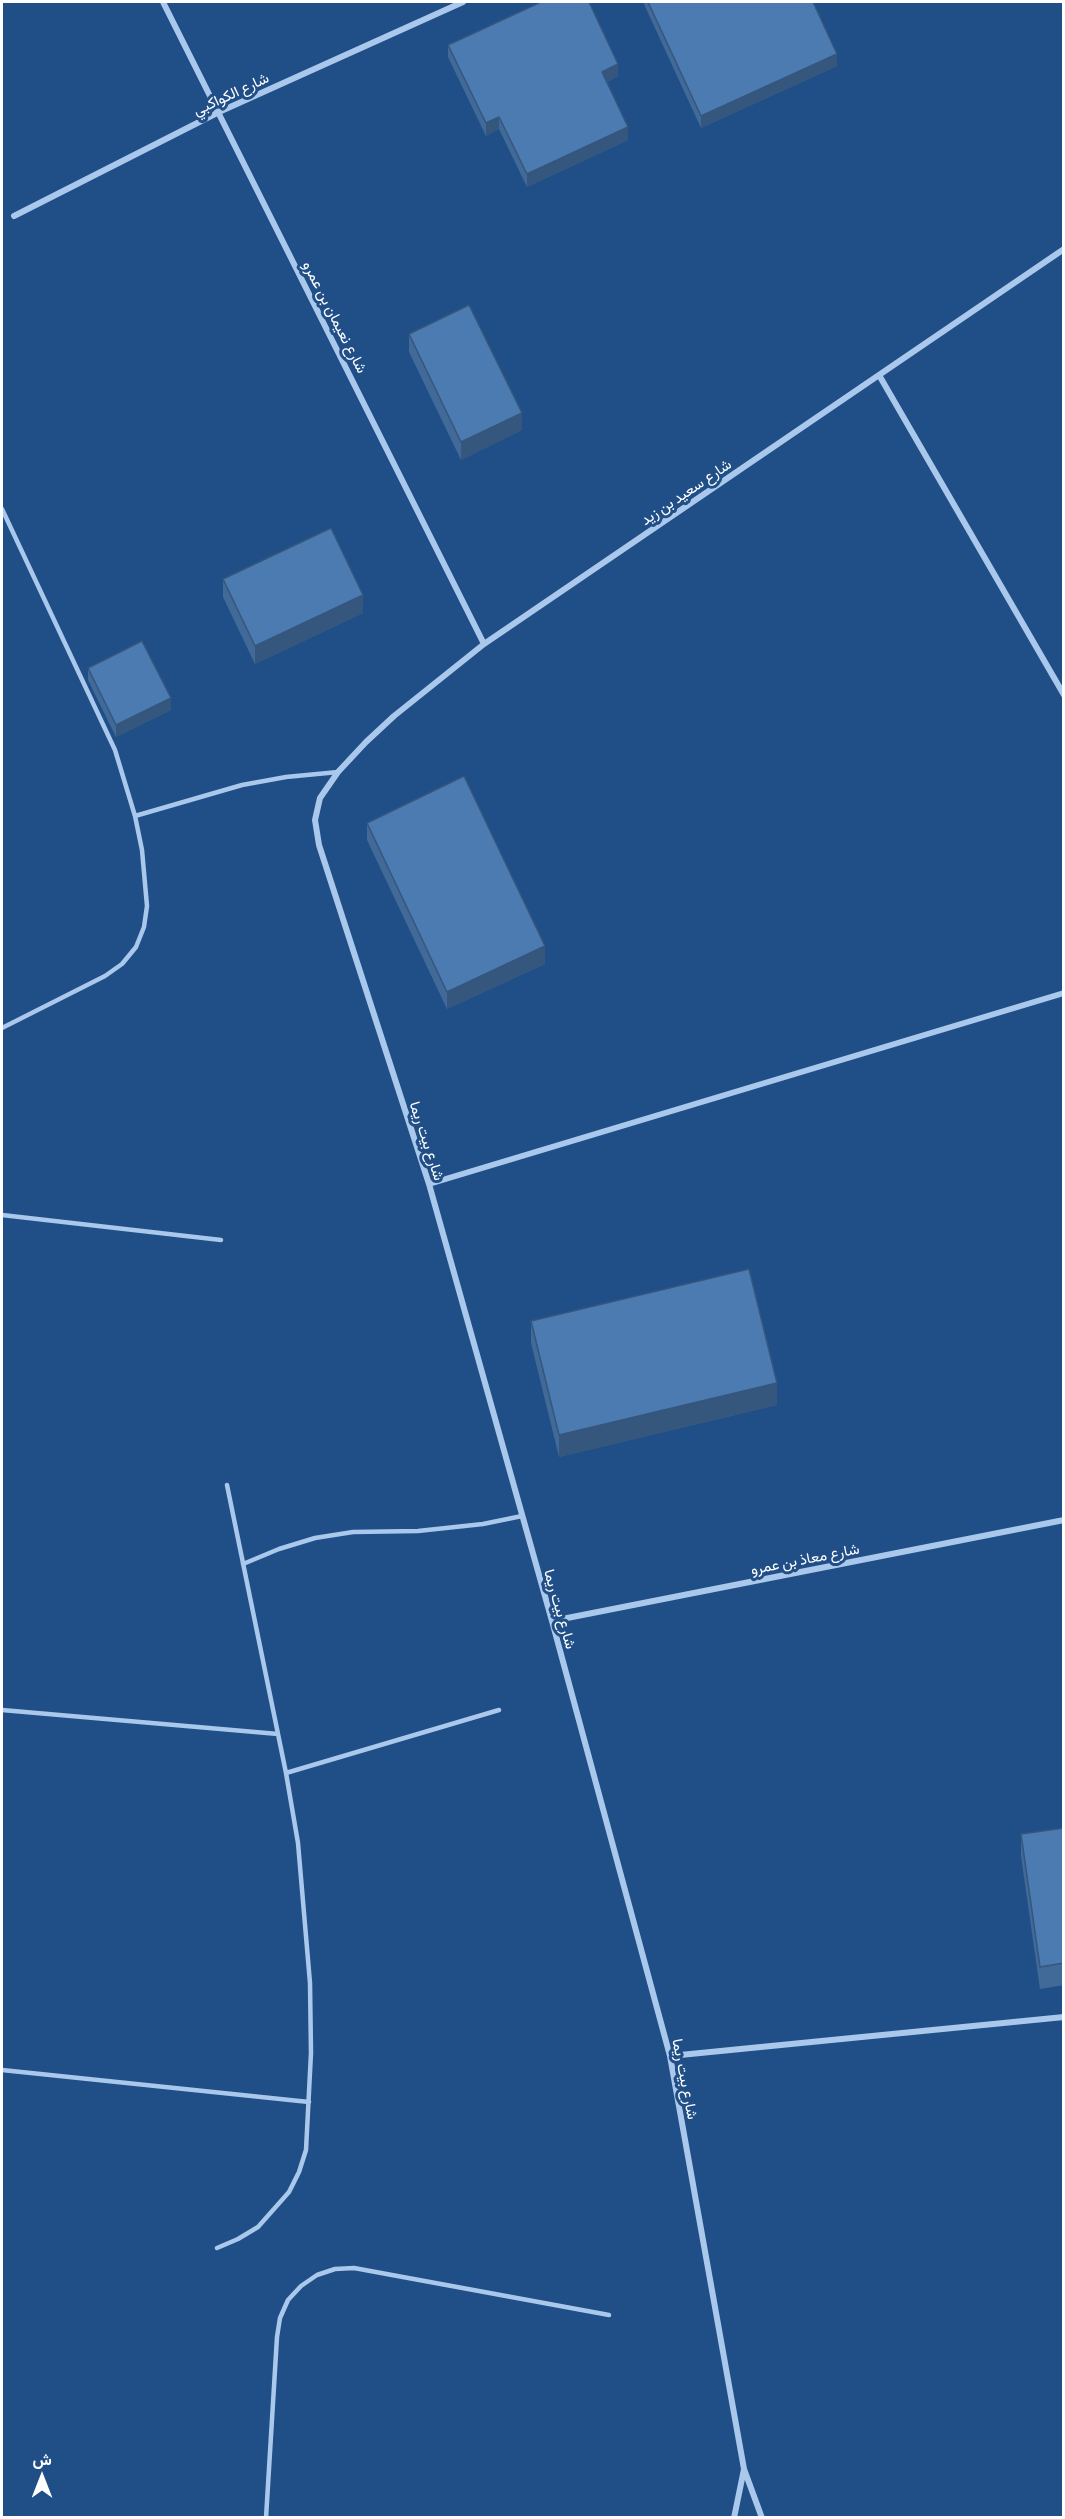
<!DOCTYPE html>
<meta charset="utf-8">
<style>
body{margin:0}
#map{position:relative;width:1065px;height:2519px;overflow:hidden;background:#204f88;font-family:Commissioner,Vazirmatn,sans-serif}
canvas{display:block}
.frame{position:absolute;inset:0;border:3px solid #fff;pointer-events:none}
.north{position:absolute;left:12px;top:2447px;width:60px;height:60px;-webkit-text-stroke:4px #204f88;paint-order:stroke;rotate:0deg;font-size:16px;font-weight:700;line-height:24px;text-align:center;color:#fff}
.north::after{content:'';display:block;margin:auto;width:21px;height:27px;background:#fff;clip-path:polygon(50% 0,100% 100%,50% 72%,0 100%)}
</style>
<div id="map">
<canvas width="1065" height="2519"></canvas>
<div class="frame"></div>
<div class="north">ش</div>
</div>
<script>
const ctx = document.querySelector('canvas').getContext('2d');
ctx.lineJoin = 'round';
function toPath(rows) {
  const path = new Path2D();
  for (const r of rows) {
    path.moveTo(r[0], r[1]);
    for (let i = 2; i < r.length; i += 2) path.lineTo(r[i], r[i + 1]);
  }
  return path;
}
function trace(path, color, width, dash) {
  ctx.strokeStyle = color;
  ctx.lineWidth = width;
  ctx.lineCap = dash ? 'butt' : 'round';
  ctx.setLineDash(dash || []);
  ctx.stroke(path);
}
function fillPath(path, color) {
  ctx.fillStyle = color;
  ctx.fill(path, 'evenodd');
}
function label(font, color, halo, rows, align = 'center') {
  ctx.font = font + ' Commissioner,Vazirmatn,sans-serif';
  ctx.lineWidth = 6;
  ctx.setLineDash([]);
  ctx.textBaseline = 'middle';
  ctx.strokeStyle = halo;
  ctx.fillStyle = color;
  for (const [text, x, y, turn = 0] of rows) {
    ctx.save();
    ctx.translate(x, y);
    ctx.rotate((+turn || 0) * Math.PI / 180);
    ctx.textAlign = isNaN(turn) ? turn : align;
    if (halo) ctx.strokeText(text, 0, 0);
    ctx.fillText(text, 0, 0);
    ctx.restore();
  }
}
const service = toPath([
 [2,509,115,750,135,816,142,850,147,906,144,927,136,947,122,964,105,976,2,1028],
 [135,816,242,785,286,777,338,772],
 [2,1215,221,1240],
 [243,1564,279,1549,315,1538,353,1532,418,1531,483,1524,522,1516],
 [2,1710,278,1734],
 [286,1773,499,1710],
 [2,2070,309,2102],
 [217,2248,238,2239,258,2227,289,2192,299,2172,306,2150,311,2053,310,1983,298,1843,286,1773,227,1485],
 [266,2518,277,2337,280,2318,288,2300,301,2286,317,2275,335,2269,354,2268,609,2315]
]);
const minor = toPath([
 [163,2,484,644],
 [14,216,219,112,463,2],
 [879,375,1064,695],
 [429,1184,1064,993],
 [552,1621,1064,1520],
 [670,2056,1064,2017],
 [734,2518,744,2469],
 [762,2518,744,2469,670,2056,552,1621,429,1184,319,845,315,820,320,798,338,772,366,742,394,716,484,644,1064,249]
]);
const wall = toPath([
 [643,2,813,2,837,66,701,128],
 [448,45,618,76,607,82,628,140,527,187,499,129,486,136,448,57],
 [409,334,522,430,461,460,409,352],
 [223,579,363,613,255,664,223,597],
 [88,668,171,710,116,737,88,680],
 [367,823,545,964,447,1009,367,840],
 [531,1321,777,1405,559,1457,531,1343],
 [1064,1828,1064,1985,1040,1989,1021,1856,1021,1834]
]);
const shadedWall = toPath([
 [837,54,837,66,701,128,701,116],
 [618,64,618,76,602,84,602,72],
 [499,117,499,129,486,136,486,123],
 [628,127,628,140,527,187,527,174],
 [522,413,522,430,461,460,461,442],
 [363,595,363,613,255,664,255,646],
 [171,698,171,710,116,737,116,725],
 [545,946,545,964,447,1009,447,992],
 [777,1383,777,1405,559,1457,559,1435]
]);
const building = toPath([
 [541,2,589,2,618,64,602,72,628,127,527,174,499,117,486,123,448,45,541,2],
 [648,2,813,2,837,54,701,116,648,2],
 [469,305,522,413,461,442,409,334,469,305],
 [331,528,363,595,255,646,223,579,331,528],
 [142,641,171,698,116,725,88,668,142,641],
 [464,776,545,946,447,992,367,823,464,776],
 [749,1269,777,1383,559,1435,531,1321,749,1269],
 [1064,1828,1064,1963,1040,1967,1021,1834,1064,1828]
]);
const streetNames = [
 ["شارع الكواكبي",231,94,-25],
 ["شارع نعيمان بن عمرو",335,317,63],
 ["شارع سعيد بن زيد",686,492,-34],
 ["شارع بيت ريما",427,1141,72],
 ["شارع معاذ بن عمرو",805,1559,-11],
 ["شارع بيت ريما",560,1609,74],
 ["شارع بيت ريما",685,2079,79]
];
trace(service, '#aac8eb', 4.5);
trace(minor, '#aac8eb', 6);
fillPath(wall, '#416a99');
fillPath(shadedWall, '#35567d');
fillPath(building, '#4c7bb2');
trace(building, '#35567d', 1.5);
label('15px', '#fff', '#204f88', streetNames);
</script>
